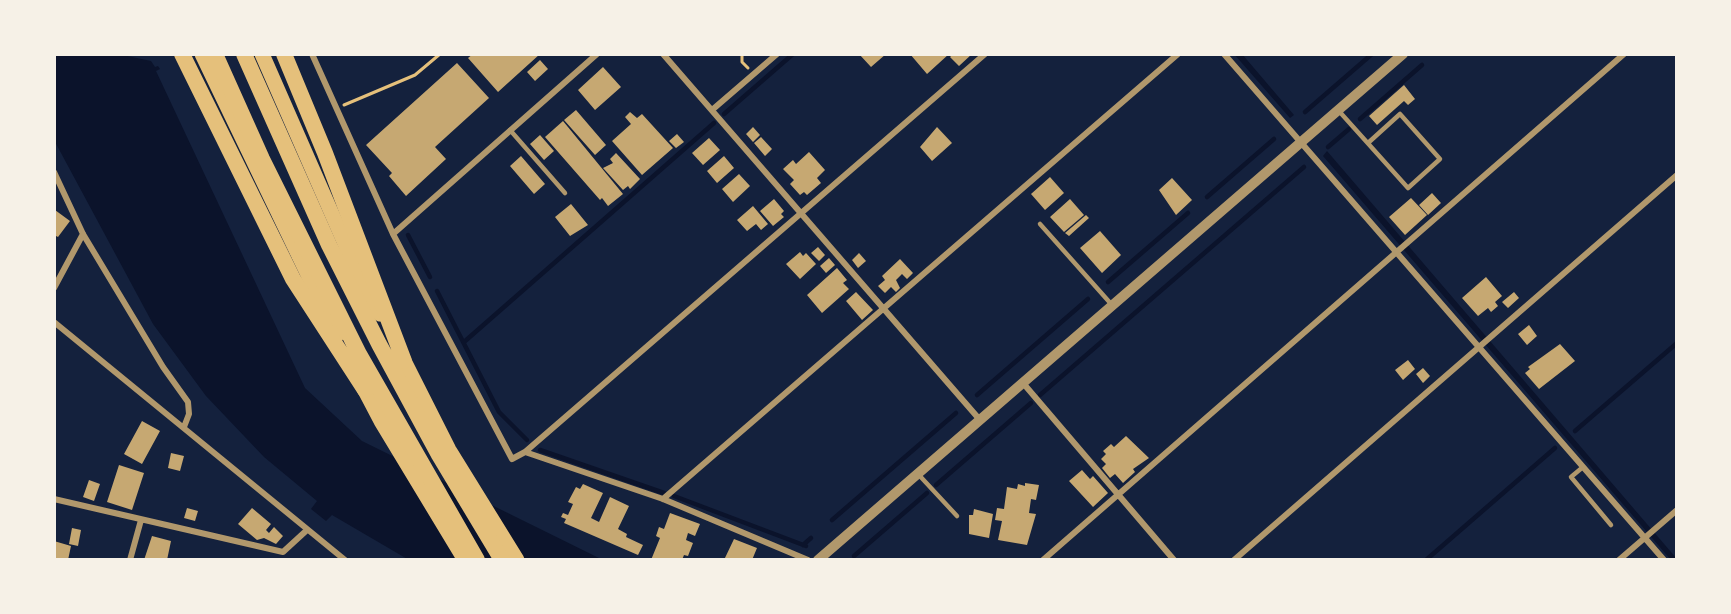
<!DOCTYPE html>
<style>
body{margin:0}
#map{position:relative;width:1731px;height:614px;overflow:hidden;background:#14213d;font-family:Helvetica,sans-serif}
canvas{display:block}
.frame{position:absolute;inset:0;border:56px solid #f6f1e7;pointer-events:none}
</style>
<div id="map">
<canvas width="1731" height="614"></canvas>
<div class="frame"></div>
</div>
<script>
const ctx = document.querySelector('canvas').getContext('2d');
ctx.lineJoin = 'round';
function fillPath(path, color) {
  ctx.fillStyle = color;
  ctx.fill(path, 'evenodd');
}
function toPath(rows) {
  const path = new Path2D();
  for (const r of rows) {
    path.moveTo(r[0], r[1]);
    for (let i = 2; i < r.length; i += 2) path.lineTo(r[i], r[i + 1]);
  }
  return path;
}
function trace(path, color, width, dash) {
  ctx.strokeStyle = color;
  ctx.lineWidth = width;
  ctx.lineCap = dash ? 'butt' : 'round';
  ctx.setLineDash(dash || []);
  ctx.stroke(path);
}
const water = toPath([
 [54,54,118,54,151,61,155,67,158,66,160,69,156,71,305,388,362,441,603,560,409,560,332,515,326,521,311,509,317,501,264,457,206,396,153,324,54,140],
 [1234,54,1242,54,1294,115,1290,118],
 [1327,151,1677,559,1677,560,1671,560,1323,156]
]);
const stream = toPath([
 [1305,112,1372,54],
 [724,114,793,54],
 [1360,119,1422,65],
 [1328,147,1349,129],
 [1207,197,1274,139],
 [408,235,430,277],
 [1108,282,1188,213],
 [437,291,499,412,527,440],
 [464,342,714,123],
 [977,395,1088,299],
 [1040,395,1304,167],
 [1575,431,1677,343],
 [540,450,664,493],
 [936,485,1031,403],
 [674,496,806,546],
 [832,520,956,413],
 [803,545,811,538],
 [854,556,927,493],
 [1426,560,1555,448]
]);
const building = toPath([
 [473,54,540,54,498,92,468,58],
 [859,54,886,54,871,67],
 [910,54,949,54,927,74],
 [953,54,972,54,959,66,950,57],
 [540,60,548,69,535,81,527,72],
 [457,63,489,98,435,147,446,159,406,196,389,176,392,173,366,145],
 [603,67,621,87,595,110,578,90],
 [1404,85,1415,99,1408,105,1404,101,1377,125,1369,116],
 [576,110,606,145,595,155,564,120],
 [630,112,637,118,642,114,673,148,642,175,612,141,631,124,625,117],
 [563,121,623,194,608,206,602,198,600,200,545,137],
 [753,127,760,135,753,142,746,134],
 [937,127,952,143,932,161,920,147],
 [677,134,684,142,676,148,669,141],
 [540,135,554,151,544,160,530,144],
 [761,137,772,149,765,156,754,143],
 [709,138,720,150,703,165,692,153],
 [809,152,825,170,817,178,821,183,807,195,804,192,800,195,790,184,794,180,783,169,793,160,796,164],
 [616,153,640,179,630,189,628,186,623,190,603,168,613,163,610,159],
 [521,156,545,184,534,194,510,166],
 [724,156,734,168,717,183,707,171],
 [739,174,750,186,733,202,722,189],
 [1050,177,1064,193,1045,210,1031,194],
 [1172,178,1192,200,1176,215,1159,190],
 [1432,193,1441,203,1428,215,1419,205],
 [1411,198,1427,215,1405,235,1389,217],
 [774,199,784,211,781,214,784,217,773,226,760,211],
 [1070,199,1084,215,1064,232,1050,217],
 [571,204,588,225,570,236,555,217],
 [753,206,768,224,761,230,756,224,747,231,737,220],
 [55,210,70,221,58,237,54,235],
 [1086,215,1089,218,1069,236,1065,233],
 [1100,231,1121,255,1102,273,1080,248],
 [818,247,825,255,819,261,811,253],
 [800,252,803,256,806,253,816,264,800,279,786,264],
 [859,253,866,261,858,268,852,260],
 [829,258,835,265,826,273,820,266],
 [900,259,913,273,907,279,902,274,896,280,900,288,896,292,891,287,885,293,878,286,885,280,882,276],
 [837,268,847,280,843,283,849,289,822,313,807,295],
 [1486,277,1502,296,1495,302,1498,306,1491,312,1488,308,1478,316,1462,298],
 [856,292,873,310,862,320,846,301],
 [1514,292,1519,298,1508,308,1502,302],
 [1529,325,1537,336,1527,345,1518,334],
 [1560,344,1575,361,1539,389,1525,373,1530,369,1528,367],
 [1408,360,1415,369,1403,380,1395,370],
 [1423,368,1430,376,1423,383,1416,374],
 [142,421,160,431,142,464,124,454],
 [1126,436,1149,458,1133,469,1135,472,1123,483,1115,474,1110,478,1102,468,1106,464,1101,459,1106,454,1103,451,1111,444,1114,447],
 [171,453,184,456,180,471,168,468],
 [119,465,144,473,132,510,107,502],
 [1082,470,1090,479,1093,476,1108,493,1093,507,1069,481],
 [89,480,100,484,94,501,83,497],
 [1025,483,1039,485,1036,500,1031,499,1029,513,1036,514,1027,545,998,540,1002,521,995,520,997,508,1004,509,1007,487,1017,489,1018,484,1025,486],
 [583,484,603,493,591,518,599,522,610,497,629,506,618,529,627,534,626,537,643,545,638,555,564,523,566,519,561,517,563,513,568,515,573,504,568,502,576,487,580,489],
 [187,508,198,511,195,521,184,518],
 [252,508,271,524,266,530,269,533,274,527,283,536,276,544,264,538,257,540,238,524],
 [974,509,993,514,989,538,969,534,969,515,973,515],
 [670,513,700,524,695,536,688,533,686,540,693,543,688,556,684,555,682,560,651,560,660,538,656,536,659,527,664,529],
 [72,528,81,530,78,546,69,544],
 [152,536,171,541,167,560,144,560],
 [734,539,757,548,752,560,724,560],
 [54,541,71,546,68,560,54,560]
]);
const path = toPath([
 [742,54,742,62,748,68],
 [344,105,415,75,440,54]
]);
const service = toPath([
 [1338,110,1408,188,1440,159,1400,114,1368,143],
 [510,130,565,193],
 [1040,224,1112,305],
 [1583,467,1571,477,1611,525],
 [918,474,957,516]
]);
const minor = toPath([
 [312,54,393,234,512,459,525,452,985,54],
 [663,54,980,420],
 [1224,54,1664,560],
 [712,110,777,54],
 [54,172,83,234,163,367,188,402,189,414,184,427],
 [393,234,597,54],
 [54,288,83,234],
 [54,322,345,560],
 [1023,383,1174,560],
 [525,452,663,499,808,560],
 [54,499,283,552,307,530],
 [663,499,1178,54],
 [130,560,141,520],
 [1043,560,1624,54],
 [1234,560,1677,175],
 [1619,560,1677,510]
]);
const tertiary = toPath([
 [818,560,1403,54]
]);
const trunk = toPath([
 [202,54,337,335],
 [262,54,353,262,380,314],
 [399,351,449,450,517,560],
 [360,381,381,421,465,560]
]);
const motorway = toPath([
 [182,54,293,279,365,390],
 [215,54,262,159,359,354,477,560],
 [244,54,329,245,379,344,439,455,502,560],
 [284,54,325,153,404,361]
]);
fillPath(water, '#0b132b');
trace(stream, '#0b132b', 4.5);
fillPath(building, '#c6a872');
trace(path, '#e5c07b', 3);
trace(service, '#b1986c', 4.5);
trace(minor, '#b1986c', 6);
trace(tertiary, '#b1986c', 10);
trace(trunk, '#e5c07b', 15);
trace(motorway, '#e5c07b', 16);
</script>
